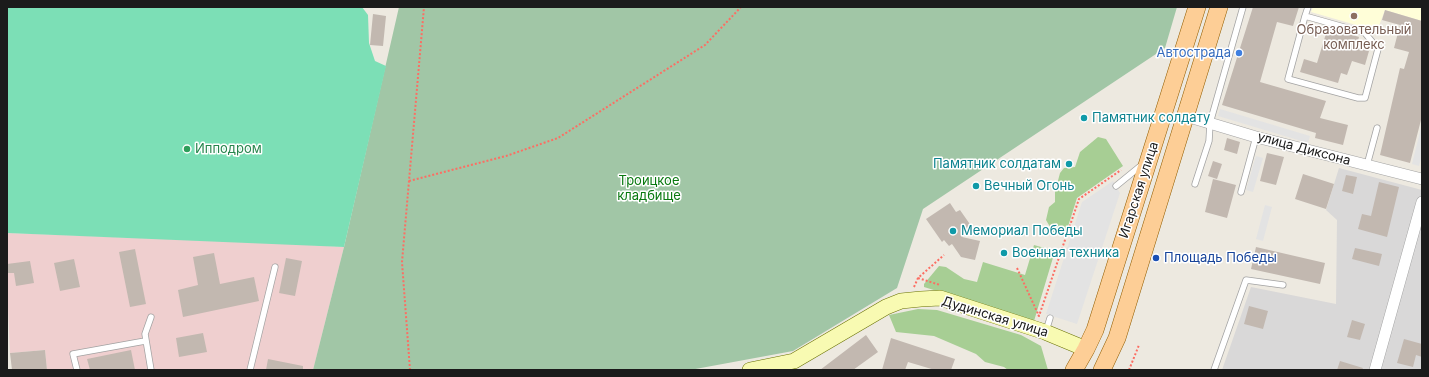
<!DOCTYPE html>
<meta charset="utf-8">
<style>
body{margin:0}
#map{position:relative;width:1429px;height:377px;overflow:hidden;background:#ede9e0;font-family:Inter,sans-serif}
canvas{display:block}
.frame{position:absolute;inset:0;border:8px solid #1b1b1b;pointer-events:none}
</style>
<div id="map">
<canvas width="1429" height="377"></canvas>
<div class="frame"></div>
</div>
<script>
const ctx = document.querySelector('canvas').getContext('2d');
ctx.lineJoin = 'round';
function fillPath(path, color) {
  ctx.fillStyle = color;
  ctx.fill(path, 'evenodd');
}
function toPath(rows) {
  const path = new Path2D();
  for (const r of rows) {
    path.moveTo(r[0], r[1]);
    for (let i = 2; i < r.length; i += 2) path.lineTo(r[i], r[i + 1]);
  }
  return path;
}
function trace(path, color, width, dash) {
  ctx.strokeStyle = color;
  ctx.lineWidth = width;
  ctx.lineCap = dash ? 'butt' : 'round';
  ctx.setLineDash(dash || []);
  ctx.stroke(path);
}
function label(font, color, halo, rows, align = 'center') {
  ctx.font = font + ' Inter,sans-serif';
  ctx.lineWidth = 3;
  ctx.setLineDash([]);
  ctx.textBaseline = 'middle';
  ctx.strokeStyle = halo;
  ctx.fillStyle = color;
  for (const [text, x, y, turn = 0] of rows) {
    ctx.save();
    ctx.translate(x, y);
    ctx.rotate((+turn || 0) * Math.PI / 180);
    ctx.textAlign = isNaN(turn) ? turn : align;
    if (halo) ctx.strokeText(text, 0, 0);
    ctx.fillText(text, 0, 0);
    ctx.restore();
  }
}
const residential = toPath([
 [1339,168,1422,190,1422,370,1222,370,1251,287,1336,304,1337,220,1326,210]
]);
const commercial = toPath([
 [7,233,274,243,344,247,313,370,47,370,45,350,10,353,7,284]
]);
const education = toPath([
 [1313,7,1422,7,1422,21,1385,10,1377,31,1311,12]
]);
const forest = toPath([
 [1098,137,1106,139,1123,166,1077,198,1065,236,1053,232,1046,220,1049,207,1055,202,1055,192,1060,173,1064,168,1075,167,1080,152],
 [1034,245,1055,251,1034,321,924,287,924,284,939,266,946,267,964,279,977,282,983,262,1025,275],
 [918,309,937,310,1021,335,1041,346,1048,370,1008,370,1004,367,985,362,976,354,934,336,896,332,889,315]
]);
const cemetery = toPath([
 [399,7,1177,7,1165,48,923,209,897,288,793,351,690,370,313,370,344,247]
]);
const pitch = toPath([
 [7,7,362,7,368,15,369,43,375,61,386,66,344,247,7,233]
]);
const parking = toPath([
 [1220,109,1310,136,1308,143,1218,116],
 [1422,124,1422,155,1419,166,1412,164],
 [1256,156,1263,158,1253,192,1246,190],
 [1113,181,1120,193,1077,324,1046,314,1082,202],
 [1265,205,1272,207,1263,241,1256,239]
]);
const building = toPath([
 [1253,7,1299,7,1293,26,1277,22,1260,82,1326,101,1320,118,1348,125,1343,145,1315,138,1316,133,1222,105],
 [1385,10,1422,21,1422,116,1410,163,1380,155,1400,68,1404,69,1409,52,1394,48,1400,25,1382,20],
 [373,14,386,16,383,46,370,45],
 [1328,27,1359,37,1356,47,1369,51,1365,65,1352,61,1347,75,1341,73,1338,83,1300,72,1304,59,1317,63],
 [1227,138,1240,142,1237,154,1224,150],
 [1267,153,1284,157,1276,185,1260,181],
 [1213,161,1222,164,1217,179,1208,176],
 [1303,174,1334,184,1326,209,1295,199],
 [1346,175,1357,177,1353,194,1342,191],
 [1213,179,1236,185,1227,218,1205,212],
 [1379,182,1399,187,1387,237,1358,229,1362,214,1371,216],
 [950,203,956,212,960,210,974,230,962,237,980,241,975,260,961,257,952,244,949,246,944,240,942,242,926,219],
 [1256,247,1325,263,1320,284,1251,269],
 [1355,248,1382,254,1379,266,1352,259],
 [135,249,146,304,130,307,119,252],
 [214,253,220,284,254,277,259,301,183,317,178,290,198,285,193,257],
 [286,258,302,261,295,296,279,293],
 [74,259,80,287,60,291,54,263],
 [30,261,34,283,16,286,14,273,7,273,7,264],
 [1249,306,1268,311,1263,329,1244,324],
 [1352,320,1365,324,1360,340,1347,337],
 [203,333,207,352,179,357,176,338],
 [866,335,878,352,853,370,820,370],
 [891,338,955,359,951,370,935,370,908,362,905,370,882,370],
 [1404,339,1422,344,1422,357,1416,355,1413,367,1397,363],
 [45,350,47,370,12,370,10,353],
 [131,350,135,370,90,370,87,359],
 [268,359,303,366,303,370,266,370],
 [1340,361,1363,368,1362,370,1337,370]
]);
const path = toPath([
 [409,181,506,156,558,138,705,45,741,7],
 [1017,268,1039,316],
 [918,278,940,285],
 [914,287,918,278,944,255],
 [1038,315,1039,316,1079,199,1121,170],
 [410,370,402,262,424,7],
 [1129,370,1139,345]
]);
const lane = toPath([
 [1305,16,1365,33,1378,49,1365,98,1358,98,1288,79,1305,16,1308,7],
 [1367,165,1377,128],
 [1195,184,1209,141,1210,123,1243,7],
 [1116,186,1143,164],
 [1241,192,1256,137],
 [1046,331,1050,318],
 [77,370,73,354,145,341],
 [151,370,145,334,151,317],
 [250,370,275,267],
 [1214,370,1246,280,1283,285]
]);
const street = toPath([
 [1186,116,1256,137,1422,179],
 [1375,370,1422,202]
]);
const secondary = toPath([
 [750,370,794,361,886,307,901,301,921,299,940,298,1045,332,1086,349]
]);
const primary = toPath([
 [1074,370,1086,349,1095,330,1197,7],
 [1102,370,1117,338,1219,7]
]);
const markers = [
 [1354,16,4,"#8d6e63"],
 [1239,53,4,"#3f7fe0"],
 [1084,118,4,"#0f9aa8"],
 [187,149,4,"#2e9e5b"],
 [1069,164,4,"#0f9aa8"],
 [976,186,4,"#0f9aa8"],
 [953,231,4,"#0f9aa8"],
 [1004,253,4,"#0f9aa8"],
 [1156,258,4,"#1a4fb4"]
];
const educationNames = [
 ["Образовательный",1354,30],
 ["комплекс",1354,45]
];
const shopNames = [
 ["Автострада",1231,53]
];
const cultureNames = [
 ["Памятник солдату",1092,118],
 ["Памятник солдатам",1061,164,"right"],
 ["Вечный Огонь",984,186],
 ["Мемориал Победы",961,231],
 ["Военная техника",1012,253]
];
const leisureNames = [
 ["Ипподром",195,149]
];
const streetNames = [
 ["улица Диксона",1304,149,15],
 ["Игарская улица",1139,190,-72],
 ["Дудинская улица",995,317,17]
];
const parkNames = [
 ["Троицкое",649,181],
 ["кладбище",649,196]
];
const transitNames = [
 ["Площадь Победы",1164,258]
];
fillPath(residential, '#d9d8d8');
fillPath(commercial, '#efcfcf');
fillPath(education, '#fffed8');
fillPath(forest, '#a7ce94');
fillPath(cemetery, '#a1c6a6');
fillPath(pitch, '#7cdfb6');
fillPath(parking, '#e3e3e3');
fillPath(building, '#c2b8b0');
trace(lane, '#a2a2a2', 7);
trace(street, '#a2a2a2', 12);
trace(secondary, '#697203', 16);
trace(primary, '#935e00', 18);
trace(path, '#fc6e63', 2, [2, 2]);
trace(lane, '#fff', 5.5);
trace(street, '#fff', 11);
trace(secondary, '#f8fab2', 15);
trace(primary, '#fdce96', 17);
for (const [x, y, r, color] of markers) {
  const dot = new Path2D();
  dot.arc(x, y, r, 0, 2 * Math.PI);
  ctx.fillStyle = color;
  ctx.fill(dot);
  trace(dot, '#fff', 1.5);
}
label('13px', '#785e54', '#fff', educationNames);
label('13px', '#366cbe', '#fff', shopNames, 'right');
label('13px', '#0d838f', '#fff', cultureNames, 'left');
label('13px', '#27864d', '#fff', leisureNames, 'left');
label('13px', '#1b1b1b', '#fff', streetNames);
label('13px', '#097910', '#fff', parkNames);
label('13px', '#164399', '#fff', transitNames, 'left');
</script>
